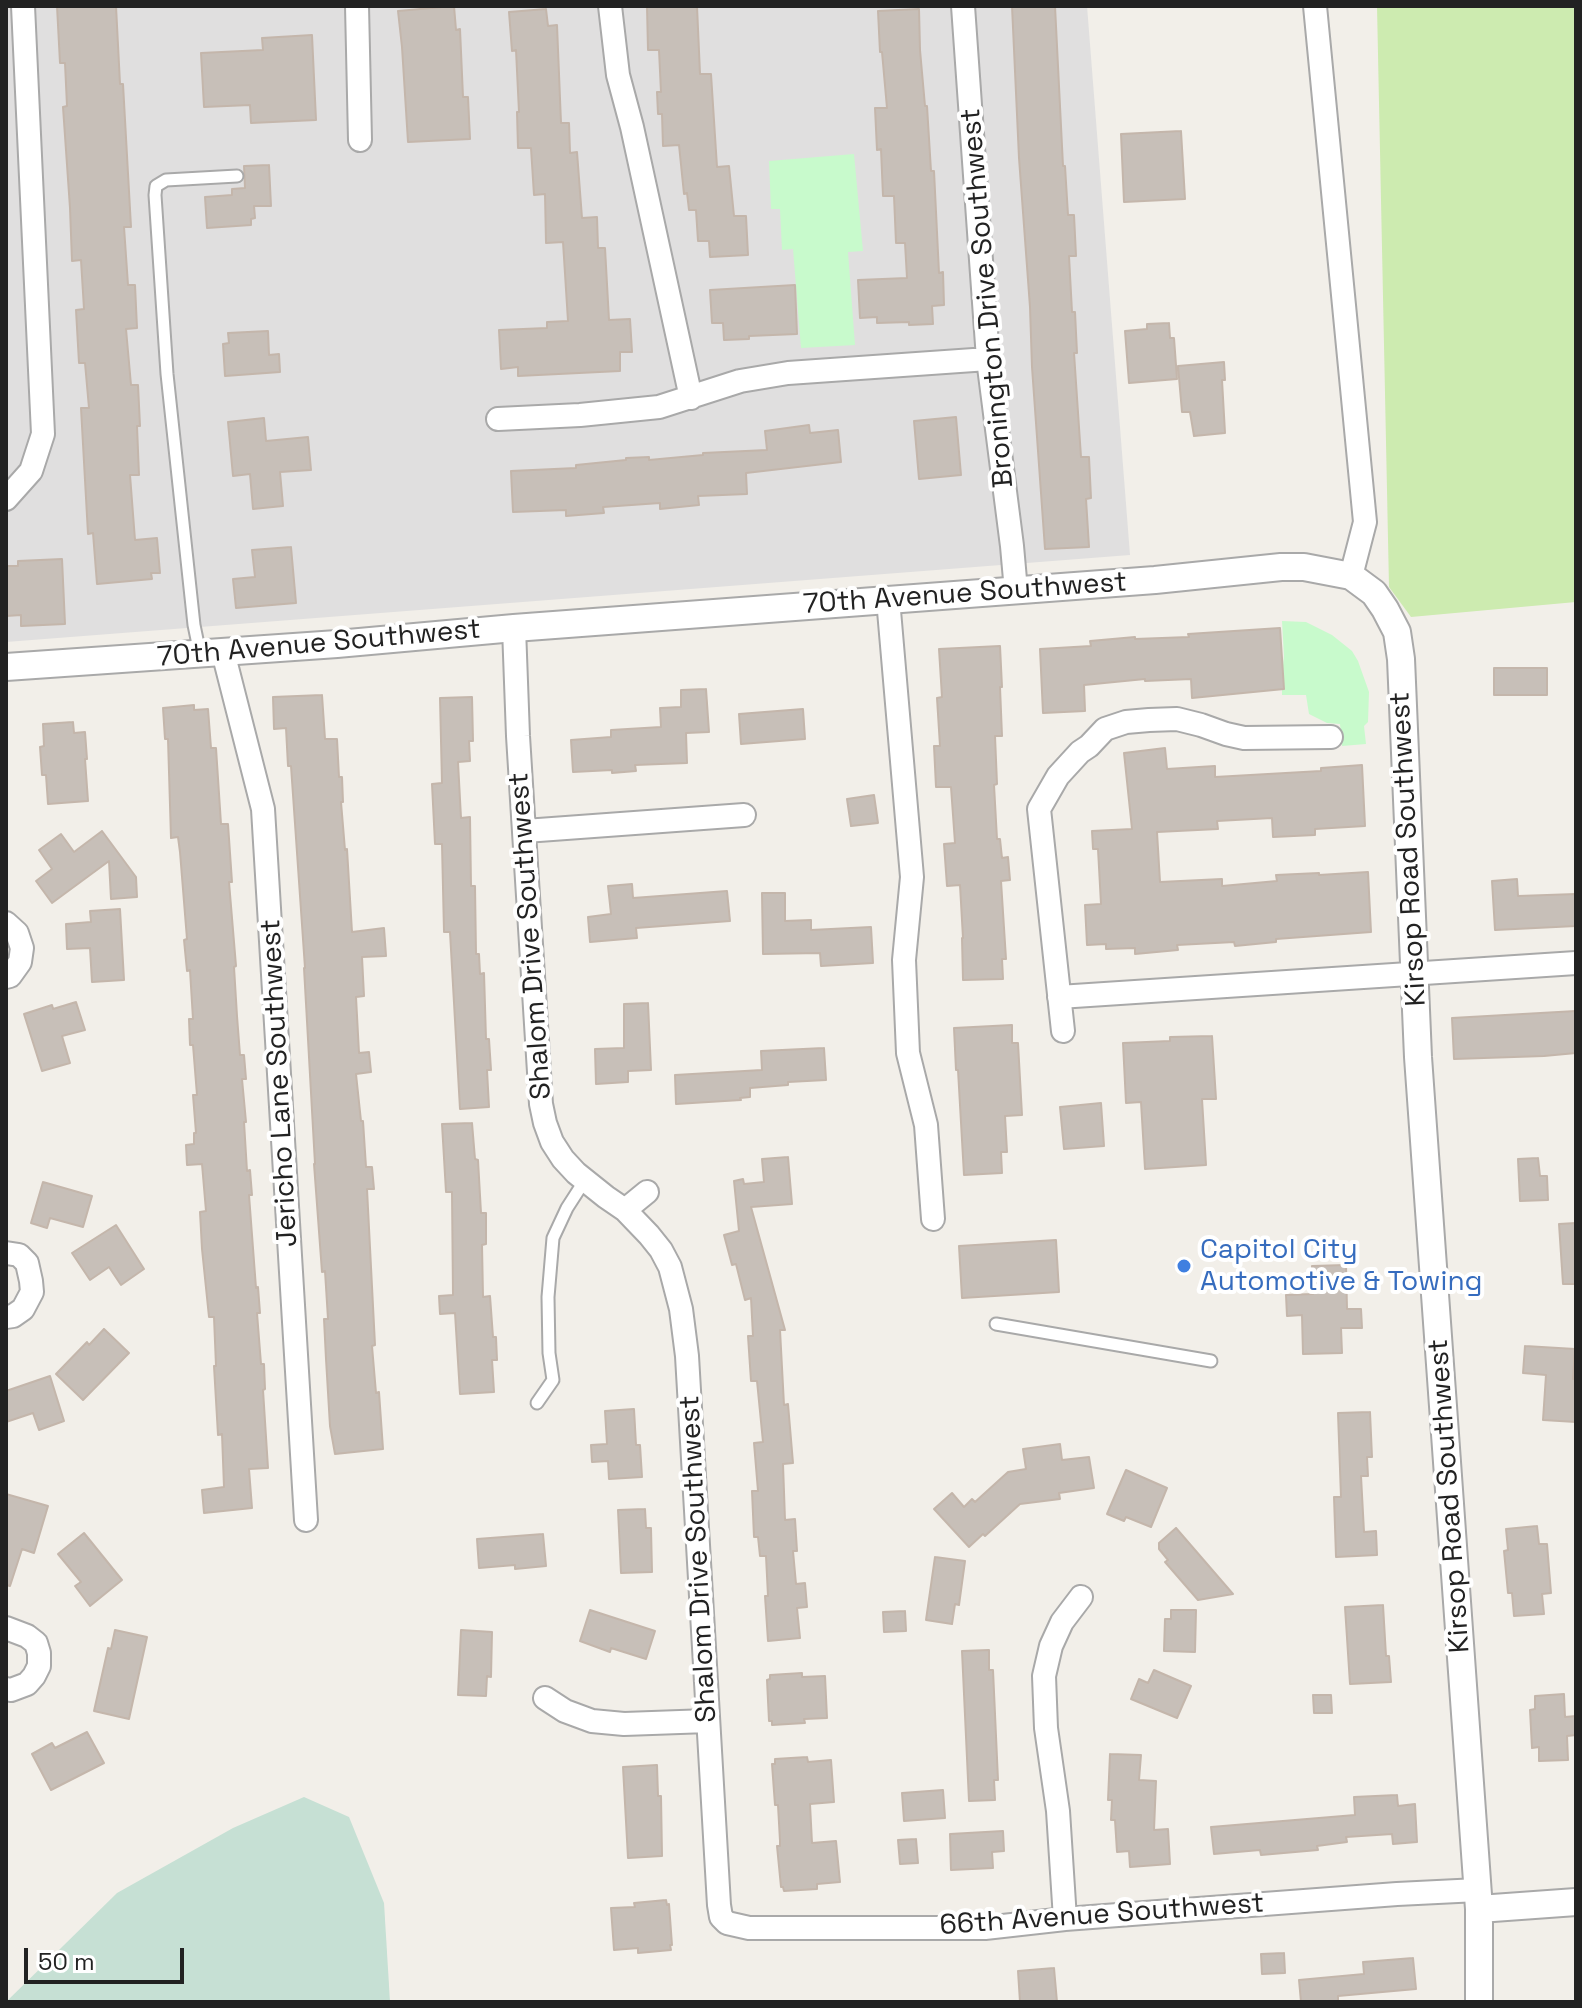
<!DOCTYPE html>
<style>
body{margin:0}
#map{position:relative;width:1582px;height:2008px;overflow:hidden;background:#f2efe9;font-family:"Space Grotesk",sans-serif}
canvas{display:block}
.frame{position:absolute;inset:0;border:8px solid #222;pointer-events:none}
.scale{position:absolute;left:24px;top:1948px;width:160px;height:36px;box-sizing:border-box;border:4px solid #222;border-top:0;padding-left:10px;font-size:24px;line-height:28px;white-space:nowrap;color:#222;-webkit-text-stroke:6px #fff;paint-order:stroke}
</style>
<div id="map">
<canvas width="1582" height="2008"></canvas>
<div class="frame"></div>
<div class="scale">50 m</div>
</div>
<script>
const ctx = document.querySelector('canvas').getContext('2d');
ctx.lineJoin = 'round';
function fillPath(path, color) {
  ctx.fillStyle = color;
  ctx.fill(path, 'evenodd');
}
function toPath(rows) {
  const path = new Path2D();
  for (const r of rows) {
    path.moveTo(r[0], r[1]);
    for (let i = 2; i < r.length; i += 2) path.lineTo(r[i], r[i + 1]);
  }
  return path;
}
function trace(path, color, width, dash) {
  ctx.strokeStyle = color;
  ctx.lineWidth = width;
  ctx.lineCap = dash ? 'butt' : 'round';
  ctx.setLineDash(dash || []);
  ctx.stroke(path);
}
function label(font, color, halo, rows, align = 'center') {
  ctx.font = font + ' "Space Grotesk",sans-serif';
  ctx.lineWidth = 8;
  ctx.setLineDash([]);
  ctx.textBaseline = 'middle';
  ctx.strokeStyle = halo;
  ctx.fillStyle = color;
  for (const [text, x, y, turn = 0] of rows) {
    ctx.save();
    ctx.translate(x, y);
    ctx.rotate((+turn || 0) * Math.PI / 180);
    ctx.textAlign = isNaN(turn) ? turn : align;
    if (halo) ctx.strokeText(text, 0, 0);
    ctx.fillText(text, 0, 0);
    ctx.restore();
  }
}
const residential = toPath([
 [6,6,1087,6,1130,555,6,642]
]);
const grass = toPath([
 [1377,6,1576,6,1576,602,1411,617,1389,587]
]);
const wetland = toPath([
 [304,1797,349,1817,384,1903,390,2002,6,2002,117,1893,233,1828]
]);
const park = toPath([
 [854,154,863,251,848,252,855,345,801,348,793,249,782,250,780,209,771,209,769,161],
 [1282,621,1306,622,1332,635,1352,651,1358,661,1369,692,1368,722,1364,726,1366,744,1342,746,1340,724,1327,723,1309,714,1306,695,1282,695,1282,674,1284,656]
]);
const building = toPath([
 [57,6,116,6,120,84,123,84,131,227,124,227,128,285,135,285,137,328,126,329,131,385,138,385,140,426,137,426,139,475,130,475,135,540,157,538,160,573,151,573,152,579,97,584,93,533,88,534,81,408,89,408,85,363,79,363,76,310,84,309,81,260,72,261,70,208,63,107,67,106,65,63,60,63,57,6],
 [454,6,456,30,460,29,463,97,468,97,470,139,408,142,402,47,398,11,454,6],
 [647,6,697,6,700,74,711,74,717,167,729,166,734,216,746,216,748,255,710,257,709,241,698,241,696,210,689,210,687,193,684,194,679,145,663,146,662,114,658,114,657,92,661,92,659,50,648,50,647,6],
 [1012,6,1055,6,1063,166,1065,166,1068,215,1074,215,1076,256,1069,256,1072,312,1075,312,1077,353,1074,353,1081,457,1089,457,1091,498,1086,499,1089,547,1045,549,1032,367,1030,307,1019,158,1012,6],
 [546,9,548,26,557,25,561,123,569,123,570,153,577,152,582,218,597,217,598,248,605,248,609,320,630,319,632,352,620,352,620,371,518,376,518,367,501,369,499,330,547,328,547,322,568,321,563,242,546,243,545,194,534,195,531,148,518,148,517,112,519,112,516,50,512,51,509,12,546,9],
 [919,9,920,50,925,106,927,106,931,171,934,171,939,273,943,272,944,305,932,306,933,324,909,325,909,322,877,323,877,317,860,318,858,280,907,278,905,243,896,243,894,196,883,196,881,149,877,150,875,108,887,108,882,52,880,52,878,11,919,9],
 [312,35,316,120,251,123,250,105,204,107,201,53,263,50,262,38,312,35],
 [1181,131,1185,199,1124,202,1121,134,1181,131],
 [269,165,271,206,254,206,255,218,251,219,251,225,207,228,205,197,232,195,232,189,245,188,244,166,269,165],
 [795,285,797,334,749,336,749,339,724,340,723,323,712,323,710,290,795,285],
 [1169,323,1170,338,1174,338,1177,379,1129,383,1125,331,1147,329,1147,324,1169,323],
 [268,331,269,355,279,354,280,372,225,376,223,344,229,343,228,333,268,331],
 [1224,362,1225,380,1222,380,1225,433,1194,436,1190,412,1182,412,1178,366,1224,362],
 [956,417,961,475,919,479,914,421,956,417],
 [264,418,266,441,308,437,311,470,280,472,283,506,253,509,250,474,233,476,228,422,264,418],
 [809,425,810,433,838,430,841,462,746,473,747,494,698,496,699,505,660,509,660,503,603,507,604,513,566,516,566,510,513,512,511,471,576,468,576,465,626,460,626,458,649,457,649,460,703,455,703,453,767,450,765,431,809,425],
 [291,547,296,603,236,608,233,579,255,577,252,550,291,547],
 [62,559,65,624,21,626,21,615,6,616,6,566,18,566,18,561,62,559],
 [1280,628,1284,689,1192,698,1191,679,1145,681,1145,679,1084,685,1085,711,1043,713,1040,649,1091,646,1090,641,1135,637,1135,639,1189,637,1188,634,1280,628],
 [1000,646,1002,687,1000,687,1002,736,995,736,997,784,994,785,997,839,1000,839,1002,858,1008,857,1010,880,1001,881,1006,959,1002,959,1003,979,963,980,962,938,963,938,960,885,947,886,944,844,955,843,951,787,936,787,934,746,940,746,937,698,942,697,939,649,1000,646],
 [1494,668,1547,668,1547,695,1494,695,1494,668],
 [706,689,709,732,686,733,687,763,635,765,636,771,612,773,612,770,573,772,571,740,611,737,611,730,661,727,660,708,681,707,681,690,706,689],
 [322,695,325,739,337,739,339,777,342,777,343,802,341,802,345,850,347,849,352,932,384,928,386,956,362,957,364,996,356,997,359,1053,369,1052,371,1072,356,1074,361,1121,363,1121,366,1167,372,1167,374,1189,367,1189,375,1345,372,1346,376,1393,379,1392,383,1449,335,1454,330,1426,326,1359,324,1319,328,1319,325,1271,322,1272,314,1164,315,1164,304,968,305,968,291,766,288,766,286,728,274,729,273,697,322,695],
 [472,697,473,741,469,741,470,761,458,762,461,818,470,817,471,886,475,886,476,954,479,954,480,974,484,973,486,1039,489,1039,491,1070,487,1070,489,1107,460,1109,450,932,444,932,442,844,435,844,432,784,442,783,440,698,472,697],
 [194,705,194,710,208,709,211,748,216,748,221,824,228,824,232,882,229,882,236,966,234,967,237,1016,240,1055,244,1055,246,1079,242,1079,246,1122,244,1122,247,1171,250,1170,252,1195,249,1195,256,1288,258,1287,260,1313,257,1313,261,1364,264,1364,265,1389,263,1390,268,1468,249,1469,252,1508,204,1513,202,1490,224,1487,222,1434,218,1435,214,1366,216,1366,214,1317,209,1317,202,1249,200,1212,206,1211,202,1164,187,1165,186,1145,194,1144,194,1133,196,1133,193,1095,197,1095,193,1045,190,1045,189,1019,193,1019,190,970,187,971,184,940,187,939,180,852,178,837,171,838,168,739,165,739,163,708,194,705],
 [803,709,805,739,741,744,739,714,803,709],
 [73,722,74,733,85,732,87,759,85,759,88,801,48,804,46,775,42,775,40,747,44,746,43,724,73,722],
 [1165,748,1167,769,1215,766,1215,777,1321,771,1321,768,1362,765,1365,826,1315,829,1315,835,1273,837,1272,818,1217,821,1218,829,1157,832,1160,882,1222,879,1222,886,1277,881,1276,875,1319,873,1319,875,1368,872,1371,932,1276,939,1276,942,1235,946,1234,942,1177,945,1178,950,1135,954,1135,948,1106,949,1106,944,1087,945,1085,905,1101,904,1098,849,1093,849,1092,831,1132,829,1124,753,1165,748],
 [874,795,878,823,851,826,847,799,874,795],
 [102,831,136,877,137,897,111,899,109,861,52,903,36,881,52,869,39,850,61,834,74,852,102,831],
 [1517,879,1518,896,1576,894,1576,926,1495,930,1492,881,1517,879],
 [632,884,633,898,727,891,730,921,636,928,637,938,590,942,588,917,611,914,608,886,632,884],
 [762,893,785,893,785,921,811,920,811,930,871,927,873,963,821,966,820,953,763,954,762,893],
 [120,909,124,980,92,982,90,948,67,949,66,924,91,922,90,911,120,909],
 [76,1002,85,1030,62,1036,70,1063,42,1071,24,1014,52,1005,53,1009,76,1002],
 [648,1003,651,1070,628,1071,628,1082,596,1084,595,1049,624,1048,624,1004,648,1003],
 [1576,1011,1576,1053,1544,1056,1454,1059,1452,1018,1576,1011],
 [1012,1025,1012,1043,1018,1043,1022,1115,1005,1116,1007,1152,1001,1152,1002,1173,964,1175,958,1070,956,1070,954,1028,1012,1025],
 [1212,1036,1216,1099,1202,1099,1206,1165,1145,1169,1141,1102,1126,1103,1123,1043,1170,1041,1170,1037,1212,1036],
 [824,1048,826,1080,788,1082,788,1085,750,1088,750,1097,740,1098,741,1100,676,1104,675,1075,762,1070,761,1051,824,1048],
 [1101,1103,1104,1146,1064,1149,1060,1107,1101,1103],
 [472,1123,475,1159,478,1160,481,1213,486,1213,486,1244,482,1245,483,1297,490,1296,493,1337,496,1337,497,1360,492,1360,494,1392,460,1394,455,1313,440,1314,439,1296,453,1295,452,1192,446,1192,442,1124,472,1123],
 [788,1157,792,1204,751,1207,785,1330,780,1330,784,1405,788,1404,793,1463,783,1464,785,1520,795,1519,797,1551,793,1551,796,1584,805,1583,807,1607,797,1608,800,1638,768,1641,765,1596,768,1596,766,1556,760,1556,758,1537,754,1537,752,1491,758,1491,754,1443,763,1442,757,1381,751,1381,748,1336,753,1336,751,1298,745,1300,736,1264,732,1265,724,1235,739,1231,734,1181,743,1179,744,1184,764,1182,762,1159,788,1157],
 [1538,1158,1540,1176,1547,1176,1548,1200,1520,1201,1518,1159,1538,1158],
 [43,1182,92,1196,83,1227,50,1218,47,1228,31,1223,43,1182],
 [1576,1223,1576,1284,1563,1284,1559,1224,1576,1223],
 [116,1225,144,1269,121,1285,109,1267,90,1280,72,1253,116,1225],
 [1056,1240,1059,1292,962,1298,959,1246,1056,1240],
 [1346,1265,1347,1309,1361,1309,1362,1328,1341,1328,1342,1353,1303,1354,1302,1315,1287,1316,1286,1295,1313,1294,1312,1266,1346,1265],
 [104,1329,129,1353,83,1400,56,1374,87,1342,89,1345,104,1329],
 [1525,1346,1575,1349,1573,1379,1576,1379,1576,1422,1543,1420,1546,1375,1523,1373,1525,1346],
 [50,1376,64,1421,39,1430,33,1413,6,1422,6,1391,50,1376],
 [634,1409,636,1445,640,1445,642,1477,609,1479,608,1461,592,1462,591,1445,607,1444,605,1411,634,1409],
 [1370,1412,1372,1457,1367,1457,1368,1476,1361,1476,1364,1532,1376,1531,1377,1555,1336,1557,1334,1497,1341,1497,1338,1413,1370,1412],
 [1060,1444,1062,1460,1089,1457,1094,1488,1059,1493,1060,1499,1020,1504,985,1536,983,1534,969,1547,934,1509,952,1493,964,1507,972,1499,975,1502,1008,1472,1026,1469,1023,1449,1060,1444],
 [1126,1470,1167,1488,1151,1527,1126,1517,1124,1521,1107,1514,1126,1470],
 [6,1494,48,1506,34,1553,22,1549,10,1586,6,1585,6,1494],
 [645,1509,646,1528,651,1528,652,1572,621,1573,618,1510,645,1509],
 [1537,1526,1539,1544,1547,1544,1551,1593,1542,1594,1544,1614,1514,1616,1512,1593,1508,1593,1504,1551,1508,1550,1506,1529,1537,1526],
 [1176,1528,1233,1594,1198,1600,1165,1562,1168,1560,1159,1549,1159,1543,1176,1528],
 [84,1533,122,1580,90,1606,75,1586,81,1582,58,1554,84,1533],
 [543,1534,546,1566,515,1569,515,1565,479,1568,477,1539,543,1534],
 [935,1557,965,1561,959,1605,955,1604,952,1624,926,1620,935,1557],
 [1383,1605,1386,1656,1389,1656,1391,1682,1350,1684,1345,1607,1383,1605],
 [590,1610,655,1631,646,1659,611,1648,610,1652,580,1641,590,1610],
 [1171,1610,1196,1610,1195,1652,1164,1651,1165,1619,1171,1619,1171,1610],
 [905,1611,906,1631,884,1632,883,1612,905,1611],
 [115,1630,147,1637,129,1719,94,1711,108,1648,111,1649,115,1630],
 [461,1630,492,1632,491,1677,487,1676,486,1696,458,1695,461,1630],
 [989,1650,989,1670,993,1670,998,1780,994,1780,995,1800,969,1801,962,1651,989,1650],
 [1154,1670,1191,1686,1177,1718,1131,1699,1139,1679,1148,1683,1154,1670],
 [802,1673,802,1677,825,1676,827,1718,804,1719,805,1723,772,1725,772,1721,769,1721,767,1680,770,1679,770,1675,802,1673],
 [1564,1694,1565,1717,1576,1716,1576,1735,1567,1736,1568,1760,1539,1761,1539,1747,1532,1748,1530,1710,1535,1709,1535,1696,1564,1694],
 [1313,1695,1331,1695,1332,1713,1314,1713,1313,1695],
 [87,1732,104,1763,51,1790,32,1754,52,1743,55,1748,87,1732],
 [1110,1754,1141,1755,1139,1780,1156,1781,1154,1830,1168,1829,1170,1864,1130,1867,1129,1851,1117,1852,1115,1820,1111,1820,1112,1800,1108,1800,1110,1754],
 [807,1757,808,1762,831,1760,834,1802,810,1804,812,1843,836,1841,840,1882,817,1884,817,1889,784,1891,783,1887,781,1887,777,1846,780,1846,780,1841,778,1805,775,1805,772,1764,775,1764,775,1759,807,1757],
 [657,1765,658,1796,661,1796,662,1856,628,1858,623,1767,657,1765],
 [943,1790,945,1818,904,1821,902,1793,943,1790],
 [1397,1795,1398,1806,1415,1804,1417,1842,1393,1844,1392,1834,1346,1837,1347,1842,1317,1846,1318,1850,1261,1855,1260,1850,1214,1854,1211,1827,1355,1815,1354,1797,1397,1795],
 [1003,1831,1004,1851,992,1852,993,1868,951,1870,950,1834,1003,1831],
 [916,1839,918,1863,900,1864,898,1840,916,1839],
 [666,1900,667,1905,669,1904,672,1945,670,1945,671,1950,638,1953,638,1948,614,1950,611,1908,635,1907,634,1903,666,1900],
 [1284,1953,1285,1973,1262,1974,1261,1954,1284,1953],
 [1413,1958,1416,1989,1338,1996,1338,2002,1301,2002,1299,1980,1364,1974,1363,1962,1413,1958],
 [1054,1968,1057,2002,1020,2002,1018,1971,1054,1968]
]);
const service = toPath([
 [200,654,194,625,167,374,155,195,156,186,166,180,237,176],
 [996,1324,1211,1361],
 [537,1403,553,1380,549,1353,548,1297,553,1238,567,1208,585,1180]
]);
const minor = toPath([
 [357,6,360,140],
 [610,6,618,75,632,127,691,398],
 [963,6,988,359,1012,546,1016,591],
 [1315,6,1365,522,1351,576],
 [498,419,580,415,659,407,740,381,788,373,988,359],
 [6,499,31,471,43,434,23,6],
 [888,599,912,877,904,960,908,1053,926,1125,933,1219],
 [514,628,518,736,541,1104,545,1123,552,1142,563,1159,576,1173,606,1197,625,1210,649,1235,661,1250,670,1267,681,1309,687,1356,719,1905,721,1917,727,1923,749,1928,985,1928,1065,1919,1397,1894,1478,1890],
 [223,652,263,809,306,1520],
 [525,831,744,815],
 [6,923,17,933,22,948,20,962,10,976,6,977],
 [1059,997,1576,963],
 [1063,1031,1039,809,1058,776,1080,752,1089,746,1105,729,1126,722,1149,720,1177,719,1201,725,1226,734,1244,738,1331,737],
 [625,1210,647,1192],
 [6,1253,19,1255,27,1263,31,1281,32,1292,23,1309,13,1316,6,1317],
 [6,1628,27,1636,36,1643,39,1653,39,1666,34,1676,27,1684,11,1690,6,1689],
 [545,1698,565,1711,592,1721,624,1724,708,1721],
 [1065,1919,1058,1811,1046,1728,1044,1676,1051,1646,1062,1622,1081,1597]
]);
const tertiary = toPath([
 [6,667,337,644,514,628,1155,580,1281,567,1304,567,1351,576,1374,593,1385,609,1397,632,1401,659,1418,1057,1479,1909,1479,2002],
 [1479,1909,1576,1902]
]);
const markers = [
 [1184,1266,8,"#3f7fe0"]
];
const streetNames = [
 ["Bronington Drive Southwest",988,298,-95],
 ["70th Avenue Southwest",965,594,-4],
 ["70th Avenue Southwest",319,644,-5],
 ["Kirsop Road Southwest",1409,849,-93],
 ["Shalom Drive Southwest",531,936,-94],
 ["Jericho Lane Southwest",280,1083,-93],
 ["Kirsop Road Southwest",1450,1496,-94],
 ["Shalom Drive Southwest",699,1559,-93],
 ["66th Avenue Southwest",1102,1915,-4]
];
const shopNames = [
 ["Capitol City",1200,1250],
 ["Automotive & Towing",1200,1282]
];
fillPath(residential, '#e0dfdf');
fillPath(grass, '#cdebb0');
fillPath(wetland, '#c6e0d4');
fillPath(park, '#c8facc');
fillPath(building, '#c7bfb8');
trace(building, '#c4b6ab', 2);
trace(service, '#a9a9a9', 15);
trace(minor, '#a9a9a9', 26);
trace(tertiary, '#a9a9a9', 30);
trace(service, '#fff', 11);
trace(minor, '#fff', 22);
trace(tertiary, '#fff', 26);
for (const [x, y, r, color] of markers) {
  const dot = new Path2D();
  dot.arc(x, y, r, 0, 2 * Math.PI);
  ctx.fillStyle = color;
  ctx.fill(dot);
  trace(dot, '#fff', 3);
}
label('28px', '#222', '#fff', streetNames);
label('28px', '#366cbe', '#fff', shopNames, 'left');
</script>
